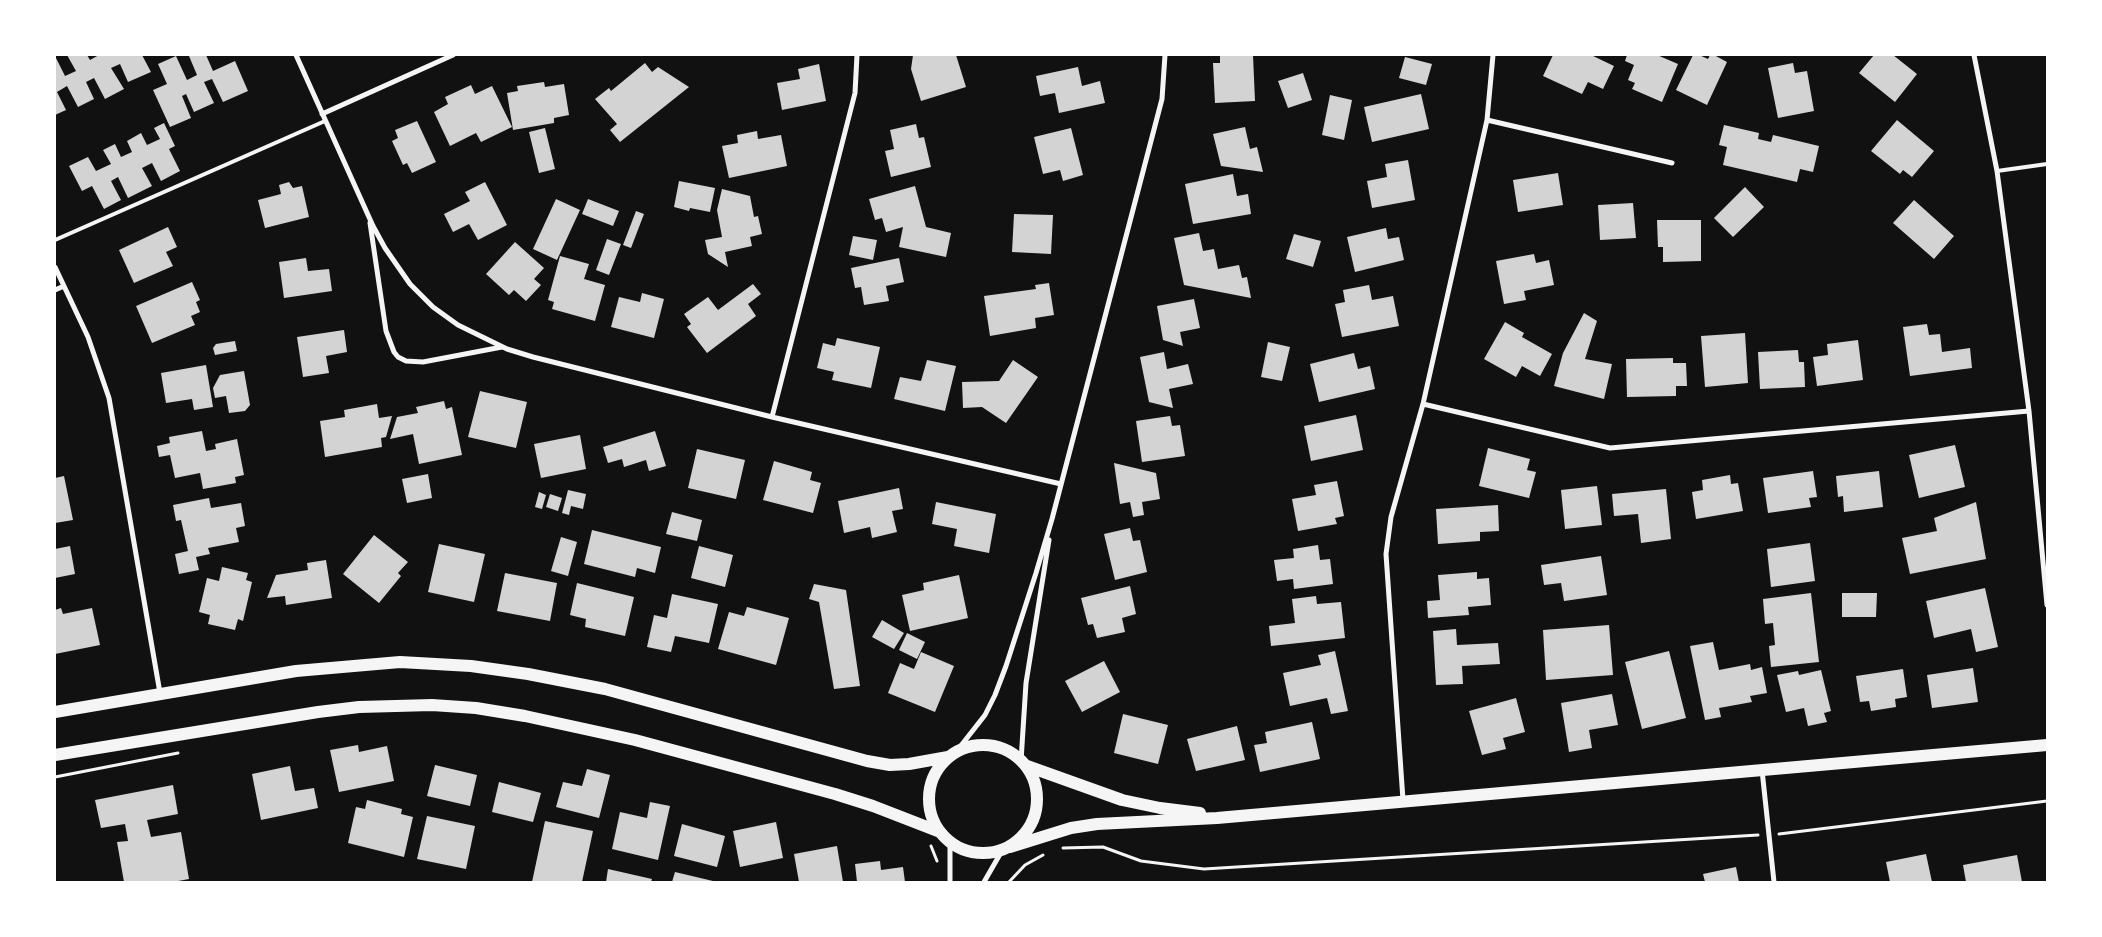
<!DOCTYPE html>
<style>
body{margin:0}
#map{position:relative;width:2102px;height:937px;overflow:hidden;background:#111;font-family:Overpass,sans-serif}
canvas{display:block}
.frame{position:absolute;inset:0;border:56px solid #fff;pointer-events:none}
</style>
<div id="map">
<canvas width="2102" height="937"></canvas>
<div class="frame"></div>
</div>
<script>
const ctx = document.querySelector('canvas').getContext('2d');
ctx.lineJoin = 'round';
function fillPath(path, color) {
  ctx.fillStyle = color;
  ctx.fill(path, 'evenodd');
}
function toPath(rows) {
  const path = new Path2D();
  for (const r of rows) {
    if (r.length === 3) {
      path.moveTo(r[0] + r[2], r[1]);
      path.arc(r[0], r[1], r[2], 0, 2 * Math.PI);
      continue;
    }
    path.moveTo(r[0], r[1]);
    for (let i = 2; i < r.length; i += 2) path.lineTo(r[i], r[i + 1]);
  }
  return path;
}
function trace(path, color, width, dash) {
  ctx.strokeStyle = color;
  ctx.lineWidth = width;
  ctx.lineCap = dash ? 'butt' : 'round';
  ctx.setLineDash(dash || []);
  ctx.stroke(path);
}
const building = toPath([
 [67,55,87,55,90,60,99,55,142,55,151,72,128,82,120,64,111,68,124,89,105,99,94,78,86,82,94,99,78,107,67,86,57,92,66,110,55,115,55,56,65,76,76,71],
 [190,55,206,55,213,71,235,61,248,91,223,102,212,79,204,82,214,103,194,112,186,94,182,96,191,118,170,127,153,90,167,84,158,64,176,56,187,80,197,75,189,56],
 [913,55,956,55,966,87,921,101,911,69],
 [1220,55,1253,55,1255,101,1215,103,1213,63,1220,63],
 [1553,55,1591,55,1614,66,1603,89,1588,82,1582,94,1543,76],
 [1627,55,1657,55,1678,64,1662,102,1632,89,1635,83,1628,80,1634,65,1625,61],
 [1693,55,1699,55,1708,59,1710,55,1714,55,1727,62,1707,105,1676,90],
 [1874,55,1893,55,1917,74,1895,102,1859,73],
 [1405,57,1432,64,1426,85,1399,78],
 [645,63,652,72,658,67,689,87,620,142,610,130,617,124,595,99,609,88,611,91],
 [1793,63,1795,73,1807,71,1814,111,1778,118,1768,68],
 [819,64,826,101,782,110,777,83,800,79,798,69],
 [1078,67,1082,86,1100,81,1105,103,1059,113,1055,93,1040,96,1036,76],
 [1303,73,1312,100,1288,108,1278,81],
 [544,82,545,87,564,84,569,115,554,118,554,123,513,130,507,93,518,91,517,86],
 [471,85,475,94,492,86,512,127,481,142,476,133,450,146,434,112,448,104,445,97],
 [1421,94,1429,129,1372,142,1364,107],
 [1330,95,1352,100,1344,140,1322,135],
 [1897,120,1934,151,1912,177,1903,170,1900,174,1871,151],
 [417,121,436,162,412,173,407,163,403,165,392,141,398,138,395,130],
 [164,123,175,146,169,149,180,171,161,181,152,163,142,168,152,186,128,198,118,177,111,181,121,200,104,209,92,186,82,191,69,166,88,157,96,171,111,164,103,150,115,144,121,157,132,152,127,141,141,133,147,145,160,139,154,128],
 [916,124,919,138,924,137,931,167,891,177,885,151,894,149,890,130],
 [1724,125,1759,133,1758,139,1771,142,1773,135,1819,146,1813,172,1800,169,1797,182,1723,165,1727,147,1719,145],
 [1245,127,1250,149,1257,147,1263,172,1221,166,1213,134],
 [545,128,555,169,539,173,529,132],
 [1071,128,1083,175,1063,181,1060,170,1043,174,1034,137],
 [757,131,758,139,781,135,787,166,729,178,722,146,738,143,737,135],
 [1408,160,1415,200,1372,208,1367,181,1387,177,1385,164],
 [1558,173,1563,205,1518,212,1513,180],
 [1233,174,1237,196,1248,194,1251,214,1193,224,1185,184],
 [679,181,715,188,710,212,690,208,689,211,674,207],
 [289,182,293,188,302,186,309,217,265,228,258,200,281,194,279,185],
 [485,182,507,225,478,240,469,224,453,232,444,214,470,201,465,192],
 [915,186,926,227,951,233,946,257,899,247,903,227,886,232,882,218,875,220,869,199],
 [1745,187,1764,207,1733,237,1714,218],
 [722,189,750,196,754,217,758,216,762,234,750,237,752,246,725,252,728,267,708,254,705,240,722,237,717,210],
 [556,199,580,210,557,260,533,249],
 [588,199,619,211,613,226,582,214],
 [1914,200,1954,236,1934,259,1893,223],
 [1633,203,1636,238,1600,240,1598,205],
 [636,211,644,214,631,248,623,245],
 [1014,214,1053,215,1051,254,1012,252],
 [1657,220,1701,220,1701,261,1663,262,1663,247,1658,247],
 [168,227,177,247,166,252,173,266,134,283,119,250],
 [1386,228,1388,239,1399,237,1404,260,1355,272,1347,237],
 [1199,233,1203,251,1214,249,1218,269,1239,265,1242,278,1247,277,1251,298,1184,285,1174,238],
 [1294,234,1321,241,1313,267,1286,259],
 [853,236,877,240,873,260,849,255],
 [607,239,621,244,609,275,596,270],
 [515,242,544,268,534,279,541,285,526,301,514,290,509,295,486,274],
 [1534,254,1536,263,1549,260,1554,285,1524,291,1526,300,1504,304,1496,261],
 [560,256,589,264,584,279,605,285,595,321,552,309,554,302,548,300],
 [306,258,308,271,329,269,332,291,284,298,279,262],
 [899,258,904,282,886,286,889,301,864,305,861,287,855,288,851,268],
 [192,282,200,300,196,302,200,312,191,316,195,325,152,343,136,306],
 [1049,283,1054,315,1035,318,1036,328,990,336,984,296,1036,289,1035,285],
 [753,284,761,294,748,304,756,316,707,353,687,327,691,324,684,314,708,297,718,310],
 [1369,285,1372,300,1393,296,1399,326,1342,337,1335,304,1345,302,1343,290],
 [642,293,664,299,654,338,611,327,619,297,640,302],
 [1194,299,1200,328,1180,332,1183,346,1163,340,1157,306],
 [1584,313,1597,321,1585,359,1612,364,1604,399,1554,386,1563,353],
 [1505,322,1524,333,1522,337,1552,354,1540,376,1522,366,1516,377,1484,359],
 [1927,324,1929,335,1940,334,1942,352,1970,348,1972,368,1910,376,1903,327],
 [344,330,347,352,326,356,329,373,303,377,297,337],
 [1745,333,1748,383,1705,387,1701,336],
 [837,338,880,347,871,388,832,380,834,372,817,368,823,343,835,346],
 [1858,340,1863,380,1817,386,1813,357,1828,355,1827,344],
 [235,341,237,351,215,355,213,348,216,344],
 [1268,342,1290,347,1282,381,1261,377],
 [1798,350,1799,362,1804,362,1805,387,1760,389,1758,352],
 [1164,352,1167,369,1188,364,1193,384,1169,389,1173,408,1149,402,1140,357],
 [1354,353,1358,369,1370,366,1375,389,1319,402,1310,364],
 [1673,358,1673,363,1686,363,1687,386,1676,386,1676,396,1627,397,1626,359],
 [927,360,956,366,945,411,894,399,900,377,921,381],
 [1013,360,1038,377,1006,423,982,407,963,408,962,382,999,381],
 [206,365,213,407,194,410,192,399,166,403,161,373],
 [244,371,250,405,245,411,229,413,226,396,215,398,213,388,220,375],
 [480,391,527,402,516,448,468,437],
 [444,401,446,409,452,407,462,455,419,464,413,434,390,439,397,417,418,413,416,407],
 [377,404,379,418,392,416,386,437,381,438,382,447,325,457,320,421,345,417,344,410],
 [1356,415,1363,450,1311,461,1304,426],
 [1170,416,1172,426,1180,425,1185,456,1142,462,1136,421],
 [202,431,206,451,216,449,215,444,237,439,244,475,235,477,236,483,203,489,200,473,175,478,170,455,159,457,157,446,170,443,169,437],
 [655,431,666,466,649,471,646,460,624,467,622,459,608,463,603,447],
 [580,435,586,469,541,478,534,444],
 [1955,445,1965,487,1919,498,1909,455],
 [1488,448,1530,459,1527,470,1536,472,1529,498,1479,486],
 [697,449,745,460,736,499,688,488],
 [774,461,812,472,810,480,821,483,813,513,763,500],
 [1114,463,1156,473,1160,499,1142,502,1144,515,1133,517,1130,502,1120,504],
 [1813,471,1817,497,1809,498,1811,507,1768,513,1763,478],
 [1879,471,1883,507,1844,512,1843,496,1838,497,1836,476],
 [428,474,432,498,407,503,402,479],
 [1730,475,1731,484,1738,483,1743,511,1696,519,1692,492,1703,490,1702,480],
 [64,476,73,520,55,523,55,478],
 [1337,481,1344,516,1335,518,1337,524,1298,531,1292,499,1316,495,1314,485],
 [1597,486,1602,525,1565,529,1561,490],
 [899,488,903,509,892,511,897,532,872,538,870,527,844,533,838,501],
 [1666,489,1671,539,1641,543,1638,514,1614,516,1612,494],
 [568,490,586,494,583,509,571,506,569,515,562,513],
 [539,492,546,495,542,509,535,507],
 [550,494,562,498,558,511,546,507],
 [209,498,211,508,241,503,245,526,236,528,239,542,208,548,210,554,196,557,199,570,179,574,175,554,188,551,181,520,176,521,173,505],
 [936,502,996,514,989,553,954,546,957,529,932,524],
 [1976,502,1986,559,1910,574,1902,538,1937,531,1934,518],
 [1498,505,1499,531,1480,532,1480,541,1438,544,1436,509],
 [672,512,702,520,697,541,666,534],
 [1130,528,1133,541,1140,540,1147,572,1115,580,1104,534],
 [592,530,661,547,655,573,637,568,635,577,584,564],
 [374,535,408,562,398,573,401,576,379,603,343,574],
 [561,537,577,542,568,576,551,571],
 [1810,543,1815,581,1771,587,1767,549],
 [439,544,485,554,474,602,428,592],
 [1318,545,1320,560,1330,559,1333,584,1294,589,1293,579,1277,581,1274,560,1294,558,1293,549],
 [70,546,75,574,55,578,55,549],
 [699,546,733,555,725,587,691,578],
 [1601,556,1607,595,1564,601,1561,583,1544,585,1541,565],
 [326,560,332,598,286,605,285,596,267,598,276,575,308,570,307,563],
 [222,567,248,573,246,580,252,582,243,621,238,619,235,630,208,624,210,615,199,612,207,578,219,581],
 [1477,572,1477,579,1489,578,1491,605,1468,607,1469,615,1428,618,1427,601,1440,600,1438,575],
 [505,573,557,583,550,621,497,611],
 [959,575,968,618,910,631,902,595,924,590,923,583],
 [577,583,634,597,625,636,585,627,586,619,570,615],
 [814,584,846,590,860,686,834,689,819,602,809,599],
 [1130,586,1136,614,1122,618,1125,632,1097,638,1093,624,1088,625,1081,598],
 [1985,588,1998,647,1976,652,1971,629,1934,638,1926,601],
 [1811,593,1819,662,1771,667,1769,646,1775,645,1773,623,1765,624,1763,599],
 [1842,593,1877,593,1876,617,1842,617],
 [672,594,718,604,709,643,675,636,671,652,647,647,654,615,667,618],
 [1316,596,1317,604,1341,602,1345,638,1271,646,1269,626,1295,623,1292,599],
 [747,607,789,618,776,665,718,649,729,612,744,616],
 [61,608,63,614,92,608,100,645,55,654,55,610],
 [882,620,904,633,894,649,872,637],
 [1609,625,1613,675,1546,680,1543,630],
 [1456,629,1457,645,1498,643,1500,664,1462,666,1463,684,1436,685,1433,631],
 [907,633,925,642,917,659,899,650],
 [1713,642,1719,670,1750,664,1751,670,1762,667,1767,693,1750,696,1752,702,1719,708,1721,717,1705,720,1690,646],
 [1335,651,1348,711,1331,714,1327,698,1290,706,1283,673,1321,665,1318,655],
 [1669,651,1686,718,1642,729,1625,662],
 [921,652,954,666,935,712,888,693,900,663,914,669],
 [1104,661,1120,692,1082,712,1065,681],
 [1973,668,1978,702,1932,708,1927,675],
 [1903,669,1907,697,1895,699,1896,707,1871,711,1869,701,1860,702,1856,676],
 [1821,670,1831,711,1824,713,1827,722,1808,726,1804,708,1786,712,1777,675,1798,671,1799,675],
 [1612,694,1618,725,1589,730,1592,748,1569,752,1561,703],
 [1516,698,1525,732,1503,738,1506,749,1482,755,1469,711],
 [1123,714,1168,725,1158,764,1114,753],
 [1312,722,1320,759,1260,772,1254,745,1267,743,1265,732],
 [1237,726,1245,760,1196,771,1187,739],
 [358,745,359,752,387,746,394,781,339,792,330,750],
 [435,765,477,775,470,806,427,796],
 [290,766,295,791,314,788,318,808,261,820,252,774],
 [587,769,610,775,599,818,556,807,563,782,582,786],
 [499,782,541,793,533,822,492,812],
 [173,785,178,814,147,820,151,837,181,832,189,879,173,882,124,882,117,842,128,841,125,824,101,828,95,800],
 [367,800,402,809,401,814,413,817,404,857,348,843,356,807,365,809],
 [650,802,670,806,658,860,612,849,620,812,647,818],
 [427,816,475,826,466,869,417,859],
 [545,821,593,831,582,882,532,882],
 [776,822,783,858,740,867,733,831],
 [682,824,725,836,717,867,674,856],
 [837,846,843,882,799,882,794,854],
 [1926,854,1932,882,1890,882,1886,862],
 [2017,855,2022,882,1966,882,1963,865],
 [880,861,881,870,903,867,905,882,857,882,855,864],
 [1736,867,1739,882,1705,882,1703,874],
 [608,869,652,879,651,882,606,882],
 [675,872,713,881,713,882,672,882]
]);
const path = toPath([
 [55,777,178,753],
 [1779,834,2047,801],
 [931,846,937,861],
 [1063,848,1103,847,1141,861,1204,869,1758,835],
 [1009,882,1025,865,1043,855]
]);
const service = toPath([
 [1997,171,2047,164],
 [55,240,325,121]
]);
const minor = toPath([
 [296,55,373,226,385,248,410,284,433,307,458,325,507,349,533,357,772,417,1061,484],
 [1974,55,1997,171,2029,411,2047,605],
 [322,114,453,55],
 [1487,120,1672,163],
 [370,223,386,331,394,352,398,357,406,361,423,362,502,347],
 [55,267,88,337,109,398,160,693],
 [55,290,64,286],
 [1423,404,1610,448,2029,411],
 [772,417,855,93,857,55],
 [956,752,985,715,995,695,1006,666,1036,573,1052,519,1162,99,1165,55],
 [1021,761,1026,683,1049,540],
 [1762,770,1774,882],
 [1403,800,1386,554,1391,517,1423,404,1487,120,1493,55],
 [950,842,950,882],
 [984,882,1003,849]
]);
const primary = toPath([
 [55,712,296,671,400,662,471,666,528,674,605,689,867,761,890,765,909,764,948,757],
 [983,799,54],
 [55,755,318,712,359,707,432,705,476,708,525,716,635,740,835,794,873,806,940,832],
 [1027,766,1122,800,1160,808,1200,813],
 [1010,847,1071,828,1097,824,1217,818,2047,745]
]);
fillPath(building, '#d3d3d3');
trace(path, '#f5f5f5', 3);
trace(service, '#f5f5f5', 4);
trace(minor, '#f5f5f5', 5);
trace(primary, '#f5f5f5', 12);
</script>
